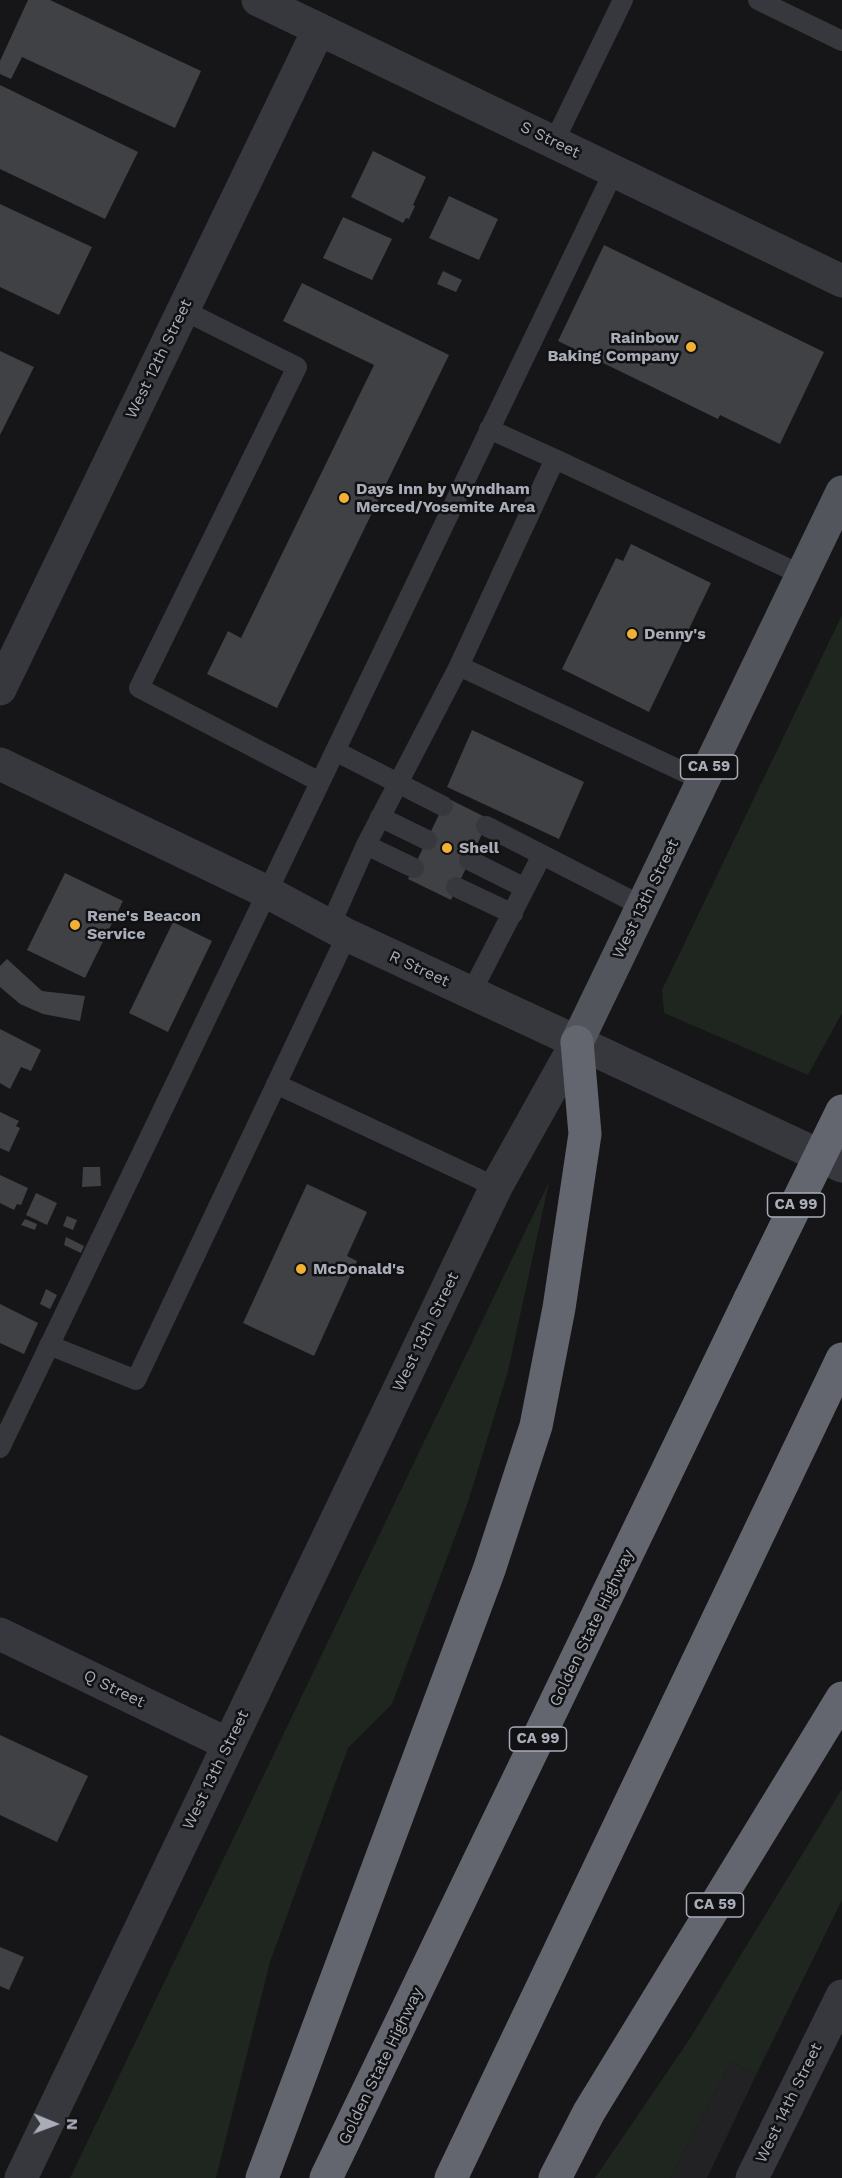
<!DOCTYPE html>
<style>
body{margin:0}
#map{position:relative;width:842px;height:2178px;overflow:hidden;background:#161618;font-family:"Work Sans",sans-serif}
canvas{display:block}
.north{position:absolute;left:24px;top:2094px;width:60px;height:60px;-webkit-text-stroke:4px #111113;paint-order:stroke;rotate:91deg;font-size:16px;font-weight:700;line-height:24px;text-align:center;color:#a8adb8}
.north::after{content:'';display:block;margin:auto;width:21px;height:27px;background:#a8adb8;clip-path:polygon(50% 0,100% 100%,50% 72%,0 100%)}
</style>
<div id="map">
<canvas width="842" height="2178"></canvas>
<div class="north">N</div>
</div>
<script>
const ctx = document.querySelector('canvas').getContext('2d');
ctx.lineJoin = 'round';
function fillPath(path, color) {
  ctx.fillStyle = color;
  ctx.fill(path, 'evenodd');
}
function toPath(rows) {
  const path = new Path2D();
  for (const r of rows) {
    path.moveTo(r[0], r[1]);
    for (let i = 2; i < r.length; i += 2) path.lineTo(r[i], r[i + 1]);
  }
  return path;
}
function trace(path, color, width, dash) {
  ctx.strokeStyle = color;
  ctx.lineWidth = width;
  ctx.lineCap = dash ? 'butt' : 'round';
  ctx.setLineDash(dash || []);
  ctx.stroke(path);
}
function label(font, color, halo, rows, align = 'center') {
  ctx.font = font + ' "Work Sans",sans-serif';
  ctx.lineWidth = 5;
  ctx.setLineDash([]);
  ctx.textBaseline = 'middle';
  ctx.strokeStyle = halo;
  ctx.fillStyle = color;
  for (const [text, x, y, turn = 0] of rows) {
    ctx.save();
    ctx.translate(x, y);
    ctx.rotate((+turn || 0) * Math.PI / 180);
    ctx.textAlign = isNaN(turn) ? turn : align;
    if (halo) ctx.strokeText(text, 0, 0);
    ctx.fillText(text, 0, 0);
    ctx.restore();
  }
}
const built = toPath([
 [731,2062,756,2075,707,2178,670,2178]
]);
const green = toPath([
 [842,615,842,1013,808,1075,664,1013,662,990],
 [549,1182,508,1371,468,1502,392,1704,348,1748,270,1962,216,2178,70,2178],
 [842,1789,842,1900,756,2075,731,2062,670,2178,595,2178,689,2040]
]);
const building = toPath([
 [28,0,50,0,201,71,175,128,22,57,11,79,0,74,0,61],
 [0,85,138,152,105,219,0,169],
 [373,151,426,177,413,205,415,206,409,219,406,218,403,223,351,197],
 [449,196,498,219,479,260,429,238],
 [0,204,92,247,59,315,0,287],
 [343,217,392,239,372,280,323,258],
 [604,245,824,352,780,444,720,415,718,419,558,341],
 [443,271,462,280,456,292,437,284],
 [302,283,449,355,277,708,207,674,228,631,241,638,374,365,283,321],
 [0,351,34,367,0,435],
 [631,544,711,583,649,712,562,669,616,558,623,561],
 [472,730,584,782,559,839,447,787],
 [447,798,489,819,451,900,408,879],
 [65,873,123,901,85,978,27,950],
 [173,922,212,941,168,1032,129,1013],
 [7,959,42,991,85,996,80,1021,43,1014,20,1004,0,987,0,966],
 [0,1029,41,1050,31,1071,21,1067,10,1089,0,1083],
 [0,1112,19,1121,16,1126,20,1128,9,1152,0,1148],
 [83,1167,100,1167,101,1186,82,1187],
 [0,1175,28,1188,21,1205,17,1204,14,1210,0,1203],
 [307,1184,367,1212,347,1256,357,1261,314,1356,243,1323],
 [36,1193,57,1203,47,1225,26,1215],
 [67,1216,77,1220,73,1230,63,1226],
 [25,1219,37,1224,35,1230,21,1225],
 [66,1237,84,1246,81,1253,64,1245],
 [46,1289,57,1295,50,1309,40,1304],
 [0,1304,38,1323,24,1354,0,1343],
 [0,1735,88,1776,57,1842,0,1815],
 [0,1947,24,1957,9,1990,0,1986]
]);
const service = toPath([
 [758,0,842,41],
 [554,142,623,0],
 [183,310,297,367,139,688,320,782],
 [489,429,555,459],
 [335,751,443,806],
 [703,781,459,666,555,459,802,575],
 [380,817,427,840],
 [486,826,642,906],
 [366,845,414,868],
 [469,860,525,888],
 [456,887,513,914],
 [330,926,366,845,459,666],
 [471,993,542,855],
 [276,1084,496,1187],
 [49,1345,136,1380,347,935],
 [0,1448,614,171]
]);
const minor = toPath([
 [258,0,842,281],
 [0,689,319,29],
 [0,764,267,892,347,935,577,1042,496,1187,21,2178],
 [0,1634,228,1744],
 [752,2178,842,1996]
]);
const tertiary = toPath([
 [577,1042,842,1166]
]);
const primary = toPath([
 [577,1042,842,492]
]);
const motorway = toPath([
 [262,2178,489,1570,536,1426,559,1308,585,1134,577,1042],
 [326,2178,750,1299],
 [451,2178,842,1359],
 [555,2178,589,2112,842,1698]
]);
const motorwayBridge = toPath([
 [750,1299,842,1111]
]);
const markers = [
 [691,347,6,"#f2b134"],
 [344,498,6,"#f2b134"],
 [632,634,6,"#f2b134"],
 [447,848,6,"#f2b134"],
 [75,925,6,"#f2b134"],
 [301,1269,6,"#f2b134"]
];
const shields = [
 [709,767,57],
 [796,1205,57],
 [538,1739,57],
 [715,1905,57]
];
const shieldNames = [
 ["CA 59",709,767],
 ["CA 99",796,1205],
 ["CA 99",538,1739],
 ["CA 59",715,1905]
];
const streetNames = [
 ["S Street",550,140,26],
 ["West 12th Street",159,359,-64],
 ["West 13th Street",646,899,-64],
 ["R Street",419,969,25],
 ["West 13th Street",426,1332,-64],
 ["Golden State Highway",592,1628,-64],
 ["Q Street",114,1689,26],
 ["West 13th Street",216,1770,-64],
 ["Golden State Highway",381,2066,-64],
 ["West 14th Street",789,2103,-64]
];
const poiNames = [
 ["Rainbow",679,338,"right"],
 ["Baking Company",679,356,"right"],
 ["Days Inn by Wyndham",356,489],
 ["Merced/Yosemite Area",356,507],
 ["Denny's",644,634],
 ["Shell",459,848],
 ["Rene's Beacon",87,916],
 ["Service",87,934],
 ["McDonald's",313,1269]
];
fillPath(built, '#222225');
fillPath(green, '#1e261f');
fillPath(building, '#404145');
trace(service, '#37383d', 20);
trace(minor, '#37383d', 33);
trace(tertiary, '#37383d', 33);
trace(primary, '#53555c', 33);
trace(motorway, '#63666e', 33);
trace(motorwayBridge, '#63666e', 33);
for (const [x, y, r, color] of markers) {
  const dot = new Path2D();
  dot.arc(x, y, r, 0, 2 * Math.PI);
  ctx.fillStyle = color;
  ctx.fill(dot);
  trace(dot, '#111113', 2);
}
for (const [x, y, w] of shields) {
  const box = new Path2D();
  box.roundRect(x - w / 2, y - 12, w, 24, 4.5);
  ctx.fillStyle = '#111113';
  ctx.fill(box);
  trace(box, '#a8adb8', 1.5);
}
label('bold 15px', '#a8adb8', null, shieldNames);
label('16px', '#a8adb8', '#111113', streetNames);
label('bold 16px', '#a8adb8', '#111113', poiNames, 'left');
</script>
